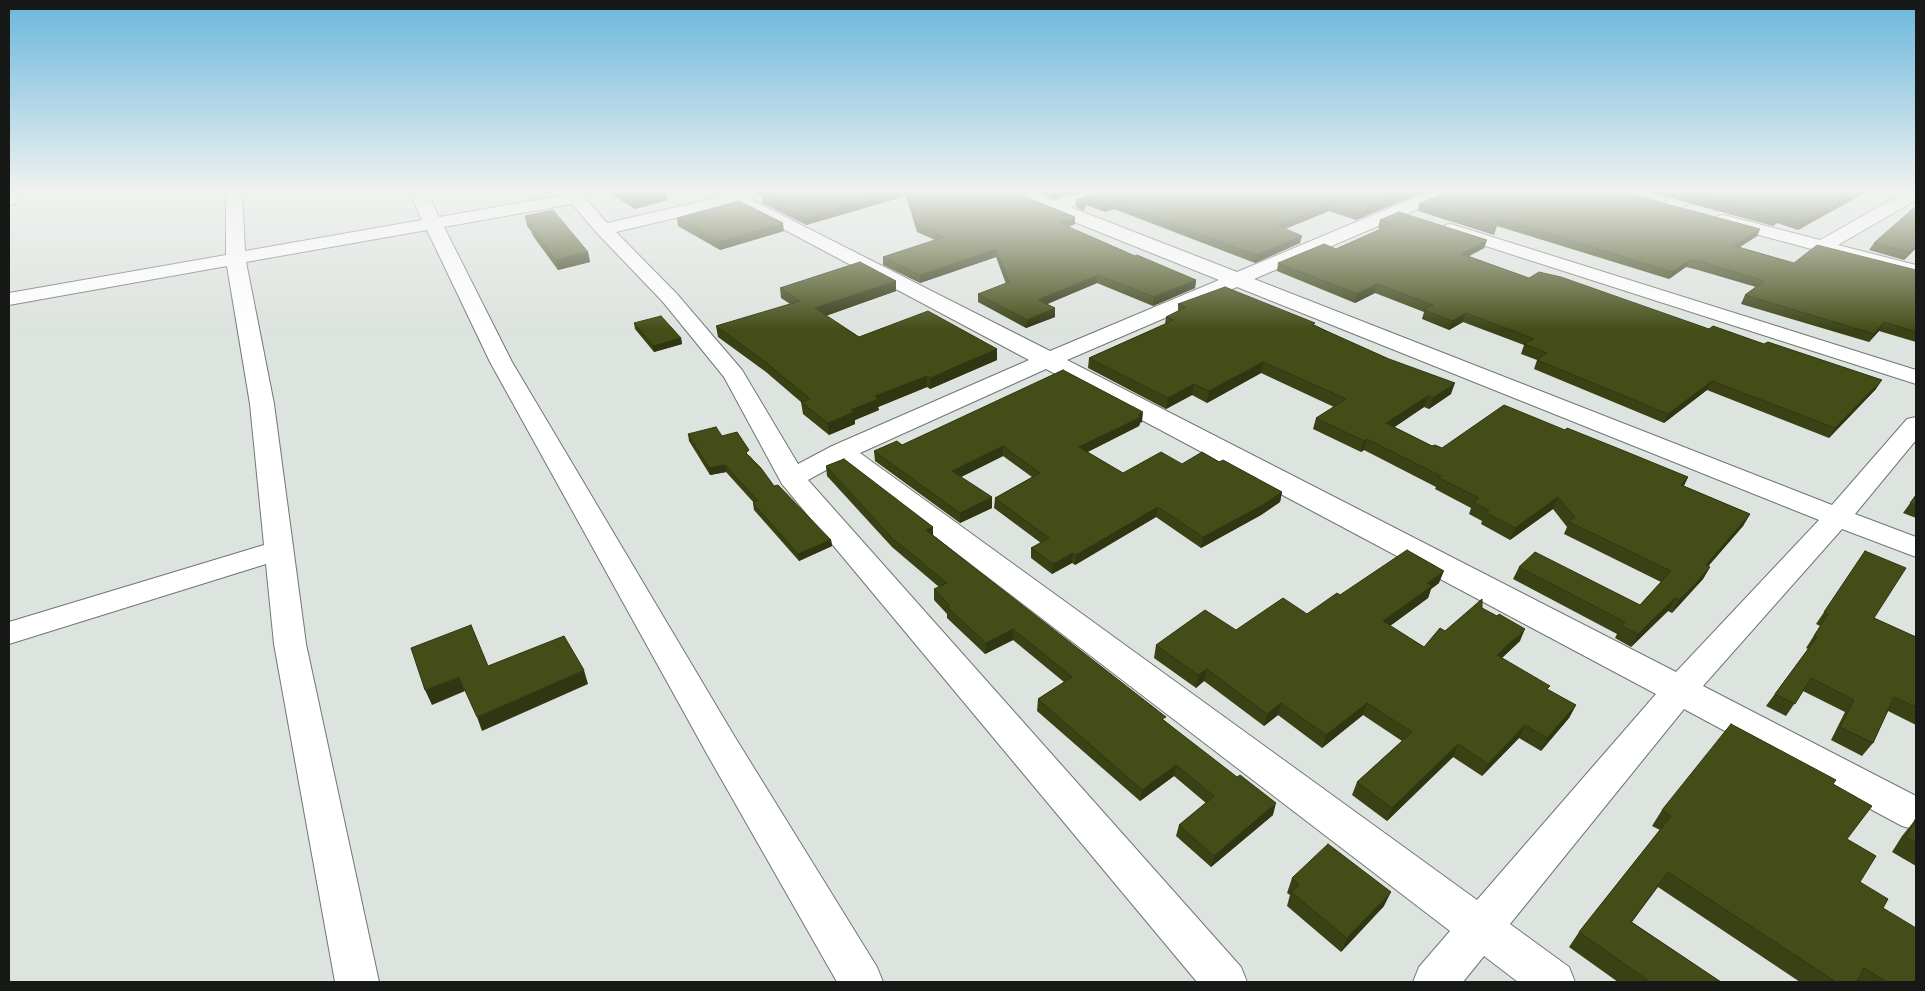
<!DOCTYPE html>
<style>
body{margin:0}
#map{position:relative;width:1925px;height:991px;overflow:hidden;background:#dde3de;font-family:Lato,sans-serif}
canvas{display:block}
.frame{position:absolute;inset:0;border:10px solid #171917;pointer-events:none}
</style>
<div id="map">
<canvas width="1925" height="991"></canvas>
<div class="frame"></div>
</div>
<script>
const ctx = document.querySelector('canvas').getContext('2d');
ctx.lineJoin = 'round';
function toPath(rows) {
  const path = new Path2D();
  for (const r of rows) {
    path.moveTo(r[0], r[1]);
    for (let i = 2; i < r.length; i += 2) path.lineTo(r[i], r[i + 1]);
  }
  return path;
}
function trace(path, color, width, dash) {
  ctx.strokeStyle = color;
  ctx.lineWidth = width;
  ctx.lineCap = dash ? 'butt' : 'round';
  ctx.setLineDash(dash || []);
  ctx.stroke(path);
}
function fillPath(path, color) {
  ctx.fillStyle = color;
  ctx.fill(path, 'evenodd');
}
const minor = toPath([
 [9,191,19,191,15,204,9,205,9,191],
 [226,191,242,191,245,251,422,220,409,191,426,191,439,217,564,195,562,191,579,191,607,223,720,197,712,191,743,192,749,193,752,197,750,199,1050,351,1219,280,1007,195,1005,191,1029,191,1054,201,1084,191,1109,191,1107,195,1070,207,1237,272,1430,191,1453,191,1451,195,1254,279,1832,505,1907,419,1916,417,1916,440,1855,514,1916,537,1916,557,1842,529,1703,686,1916,796,1916,830,1902,826,1684,709,1510,924,1569,967,1575,982,1518,982,1484,956,1463,982,1413,982,1419,967,1450,931,839,463,808,480,1241,967,1247,982,1197,982,782,484,724,377,663,302,597,233,572,204,444,227,512,362,733,734,877,967,883,982,837,982,707,754,490,362,427,230,246,262,274,404,306,644,379,982,335,982,274,644,266,564,9,644,9,622,264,545,250,404,227,266,9,305,9,293,226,255,226,191],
 [734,204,757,215,1029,360,832,446,798,464,742,370,677,294,616,232,734,204],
 [1237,287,1819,520,1676,672,1067,360,1237,287],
 [1046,369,1656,694,1477,900,860,453,1046,369],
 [1686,191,1707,191,1705,195,1676,210,1670,211,1664,210,1661,206,1664,202,1686,191],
 [1907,191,1916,191,1916,200,1838,245,1916,265,1916,277,1718,224,1715,220,1718,216,1724,215,1820,240,1907,191],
 [1451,224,1916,370,1916,384,1445,233,1442,229,1445,225,1451,224]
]);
const wall = toPath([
 [606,191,666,191,667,200,635,209],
 [753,191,1011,191,1075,224,1069,227,1135,256,1196,280,1195,288,1153,306,1097,283,1047,304,1055,308,1055,317,1026,328,978,302,978,294,1006,284,996,257,920,283,883,265,883,257,935,240,917,232,906,196,806,225,762,203,762,196],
 [1035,191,1077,191,1054,199],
 [1103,191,1425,191,1356,220,1329,211,1285,229,1300,243,1255,263,1114,209,1105,212,1086,205,1084,211,1076,207,1076,200],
 [1644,191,1868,191,1798,230,1777,223,1773,226],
 [1419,204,1760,229,1757,236,1740,247,1794,263,1916,270,1916,342,1879,331,1869,342,1741,304,1745,295,1756,287,1698,270,1686,267,1669,279,1497,226,1494,235,1418,211],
 [1916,206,1916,248,1904,260,1869,250,1874,243],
 [525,216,588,252,590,262,558,270,533,236,531,231,527,226],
 [677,218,784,231,720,250,678,226],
 [1380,220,1487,240,1484,248,1469,256,1529,278,1876,389,1829,438,1707,390,1664,423,1534,369,1537,360,1521,354,1524,345,1463,322,1449,330,1422,319,1424,312,1375,293,1355,303,1277,271,1278,263,1336,249,1381,229,1378,228],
 [780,288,896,291,826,316,859,337,997,349,997,360,930,389,927,387,878,407,879,410,855,420,855,424,829,435,803,414,801,402,766,372,718,337,716,326,790,304,781,298],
 [1178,304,1315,325,1451,394,1429,409,1424,407,1394,427,1432,446,1442,448,1565,430,1688,477,1684,486,1750,514,1743,526,1708,566,1710,567,1703,579,1672,613,1668,611,1631,647,1615,638,1617,634,1513,579,1519,567,1640,605,1661,582,1564,534,1567,527,1553,509,1510,540,1481,524,1482,521,1469,514,1471,508,1435,489,1436,487,1364,450,1361,452,1313,429,1316,418,1334,407,1261,373,1207,403,1192,395,1166,409,1088,368,1089,358,1165,324,1166,317,1178,311],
 [634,323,681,338,682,344,654,352,635,329],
 [1142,422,1140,423,1139,426,1087,452,1123,473,1182,464,1219,462,1282,492,1280,502,1261,515,1201,548,1156,517,1075,565,1072,563,1052,574,1031,558,1031,548,1041,543,994,508,995,498,1032,477,1003,456,961,477,992,508,960,523,875,461,874,451,902,445],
 [688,434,750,456,774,486,831,540,832,546,799,561,754,510,753,503,754,503,726,472,710,475,689,441],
 [826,466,933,527,933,535,1165,721,1273,815,1211,867,1176,836,1179,825,1206,803,1174,776,1140,801,1037,711,1038,699,1064,682,1013,640,985,654,947,618,947,614,934,600,934,589,939,587,892,547,827,476],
 [1916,495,1916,518,1903,513],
 [1865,551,1874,618,1916,637,1916,725,1888,711,1873,743,1862,756,1831,740,1845,712,1803,691,1786,716,1766,706,1808,649,1806,648,1820,626,1816,624],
 [1439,583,1431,589,1428,598,1390,626,1424,647,1445,631,1482,608,1520,641,1502,658,1548,690,1576,705,1569,718,1541,751,1519,738,1482,776,1453,757,1387,821,1352,795,1357,782,1402,741,1363,715,1322,748,1278,715,1264,726,1204,681,1196,688,1154,658,1156,645,1236,630,1307,614,1340,595],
 [1833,784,1847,839,1860,882,1883,908,1916,982,1800,982,1658,887,1632,922,1721,982,1618,982,1569,947,1579,932,1660,830,1652,826,1662,810],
 [1915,820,1916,821,1916,866,1892,852,1902,836],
 [1292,878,1384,906,1341,952,1287,906,1290,895,1287,893]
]);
const shadedWall = toPath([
 [661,191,666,191,667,200,635,209,633,199],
 [897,191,906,191,906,196,806,225,805,218],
 [1056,191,1077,191,1054,199,1054,192],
 [1409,191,1425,191,1356,220,1357,213],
 [1859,191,1868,191,1798,230,1802,222],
 [1087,198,1086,205,1084,211,1085,203],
 [1114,202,1114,209,1105,212,1106,205],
 [1330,204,1329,211,1275,233,1277,225],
 [1780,216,1777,223,1773,226,1777,218],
 [1075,217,1075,224,1060,230,1060,223],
 [783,223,784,231,720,250,719,242],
 [1760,229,1757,236,1730,253,1734,246],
 [1302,236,1300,243,1255,263,1256,255],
 [1487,240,1484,248,1458,262,1461,254],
 [1916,245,1916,248,1904,260,1909,252],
 [996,249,996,257,920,283,920,275],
 [588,252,590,262,558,270,556,260],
 [1690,260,1686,267,1669,279,1672,272],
 [1098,275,1097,283,1038,308,1038,300],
 [1196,280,1195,288,1153,306,1154,297],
 [896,281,896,291,816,319,815,308],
 [1377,284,1375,293,1355,303,1357,294],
 [1055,308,1055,317,1026,328,1027,320],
 [1466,313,1463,322,1449,330,1452,321],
 [1884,322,1879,331,1869,342,1874,334],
 [681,338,682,344,654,352,653,346],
 [997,349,997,360,930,389,930,378],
 [1263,362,1261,373,1207,403,1209,391],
 [927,376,927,387,878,407,879,410,855,420,855,424,829,435,828,423,875,396],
 [1882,380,1876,389,1829,438,1835,428],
 [1712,381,1707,390,1664,423,1668,414],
 [1455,383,1451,394,1429,409,1433,398],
 [1194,384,1192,395,1166,409,1168,398],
 [1428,396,1424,407,1383,435,1386,423],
 [1143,412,1142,422,1140,423,1139,426,1078,457,1079,447],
 [1367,439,1364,450,1361,452,1364,441],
 [1003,446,1003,456,953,481,952,471],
 [725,465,726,472,710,475,709,468],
 [1688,477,1682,489,1681,485],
 [1282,492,1280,502,1261,515,1201,548,1203,537],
 [992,497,992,508,960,523,960,513],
 [1558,497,1553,509,1510,540,1515,528],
 [1158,507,1156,517,1075,565,1076,555],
 [1750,514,1743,526,1699,577,1706,565],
 [933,527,933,537,926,530],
 [831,540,832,546,799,561,798,554],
 [1073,553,1072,563,1052,574,1053,564],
 [1710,567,1703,579,1672,613,1679,600],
 [1444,571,1439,583,1431,589,1428,598,1379,634,1383,621,1427,583],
 [1675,598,1668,611,1631,647,1638,634],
 [1013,629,1013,640,985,654,986,643],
 [1525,629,1520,641,1492,667,1497,655],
 [1207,669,1204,681,1196,688,1198,675],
 [584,670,588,684,482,731,477,717],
 [459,677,465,691,432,705,425,690],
 [1281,703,1278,715,1264,726,1267,714],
 [1367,703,1363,715,1322,748,1326,735],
 [1576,705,1569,718,1541,751,1547,738],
 [1525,725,1519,738,1482,776,1488,764],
 [1458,744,1453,757,1387,821,1392,808],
 [1176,765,1174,776,1140,801,1142,790],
 [1276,803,1273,815,1211,867,1214,856],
 [1391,892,1384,906,1341,952,1347,938]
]);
const building = toPath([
 [621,191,661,191,633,199,621,191],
 [766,191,897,191,805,218,761,196,770,193,766,191],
 [906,191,1011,191,1075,217,1060,223,1135,256,1137,255,1196,280,1154,297,1098,275,1038,300,1055,308,1027,320,978,294,1009,282,996,249,920,275,883,257,944,237,917,224,906,191],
 [1103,191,1409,191,1357,213,1330,204,1277,225,1302,236,1256,255,1114,202,1106,205,1087,198,1085,203,1076,200,1103,191],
 [1450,191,1618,191,1760,229,1734,246,1794,263,1817,245,1916,270,1916,332,1884,322,1874,334,1745,295,1764,281,1702,262,1690,260,1672,272,1499,218,1496,227,1419,204,1450,191],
 [1674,191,1859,191,1802,222,1780,216,1777,218,1674,191],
 [739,201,783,223,719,242,677,218,739,201],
 [1916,206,1916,245,1909,252,1874,243,1916,206],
 [553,210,588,252,556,260,530,226,532,226,525,216,553,210],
 [1399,212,1487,240,1461,254,1529,278,1539,272,1561,277,1709,329,1713,326,1764,344,1768,342,1882,380,1835,428,1712,381,1668,414,1537,360,1547,353,1524,344,1534,339,1466,313,1452,321,1424,310,1433,305,1377,284,1357,294,1278,263,1324,244,1336,249,1392,224,1380,220,1399,212],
 [860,262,896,281,815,308,859,337,928,311,997,349,930,378,927,376,875,396,878,399,851,410,854,412,828,423,801,402,810,399,764,361,716,326,800,301,780,288,860,262],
 [1225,287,1315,323,1313,325,1389,359,1455,383,1433,398,1428,396,1386,423,1432,446,1435,445,1442,448,1504,405,1565,430,1567,428,1622,450,1688,477,1681,485,1750,514,1706,565,1710,567,1695,584,1679,600,1675,598,1638,634,1621,626,1625,622,1519,567,1535,552,1640,605,1671,571,1569,522,1575,517,1558,497,1515,528,1485,512,1489,510,1473,502,1479,498,1439,478,1441,476,1367,439,1364,441,1316,418,1346,399,1263,362,1209,391,1194,384,1168,398,1089,358,1174,320,1166,317,1186,307,1178,304,1225,287],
 [661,316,681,338,653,346,634,323,661,316],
 [1063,370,1143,412,1138,415,1141,417,1079,447,1123,473,1161,452,1182,464,1202,452,1219,462,1223,460,1282,492,1263,505,1203,537,1158,507,1076,555,1073,553,1053,564,1031,548,1049,538,995,498,1040,473,1003,446,952,471,992,497,960,513,874,451,897,441,902,445,1063,370],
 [716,427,722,436,737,432,749,450,746,453,761,468,774,486,778,485,831,540,798,554,753,503,758,501,725,465,709,468,688,434,716,427],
 [844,459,933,527,926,530,972,566,1166,717,1162,719,1237,777,1240,775,1276,803,1214,856,1179,825,1214,796,1176,765,1142,790,1038,699,1072,677,1013,629,986,643,947,607,950,606,934,589,947,583,891,537,826,466,844,459],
 [1916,495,1916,506,1910,503,1916,495],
 [1407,550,1444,571,1427,583,1432,586,1383,621,1424,647,1440,628,1445,631,1482,599,1482,608,1497,616,1499,614,1525,629,1497,655,1550,686,1547,689,1576,705,1547,738,1525,725,1488,764,1458,744,1392,808,1357,782,1412,732,1367,703,1326,735,1281,703,1267,714,1207,669,1198,675,1156,645,1205,610,1236,630,1283,598,1307,614,1337,593,1340,595,1407,550],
 [1865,551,1906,568,1874,618,1916,637,1916,707,1894,697,1873,743,1840,727,1854,700,1811,678,1795,704,1775,694,1817,637,1814,636,1828,614,1824,612,1865,551],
 [471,625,488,666,564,636,584,670,477,717,459,677,425,690,411,648,471,625],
 [1731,724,1836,780,1833,784,1872,806,1847,839,1876,856,1860,882,1888,899,1883,908,1916,928,1916,982,1887,982,1864,968,1856,982,1836,982,1668,872,1631,922,1721,982,1650,982,1579,932,1671,816,1662,810,1731,724],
 [1915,820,1916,821,1916,843,1906,837,1915,820],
 [1328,844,1391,892,1347,938,1291,892,1299,885,1292,878,1328,844]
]);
trace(minor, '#717772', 2);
fillPath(minor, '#fff');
fillPath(wall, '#3a4215');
fillPath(shadedWall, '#303611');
fillPath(building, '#444d18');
trace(building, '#303611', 1);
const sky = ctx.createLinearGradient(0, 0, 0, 330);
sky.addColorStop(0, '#69b6dc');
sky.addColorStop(0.58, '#f0f2f0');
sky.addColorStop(1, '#f0f2f000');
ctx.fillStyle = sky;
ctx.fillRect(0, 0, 1925, 330);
</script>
